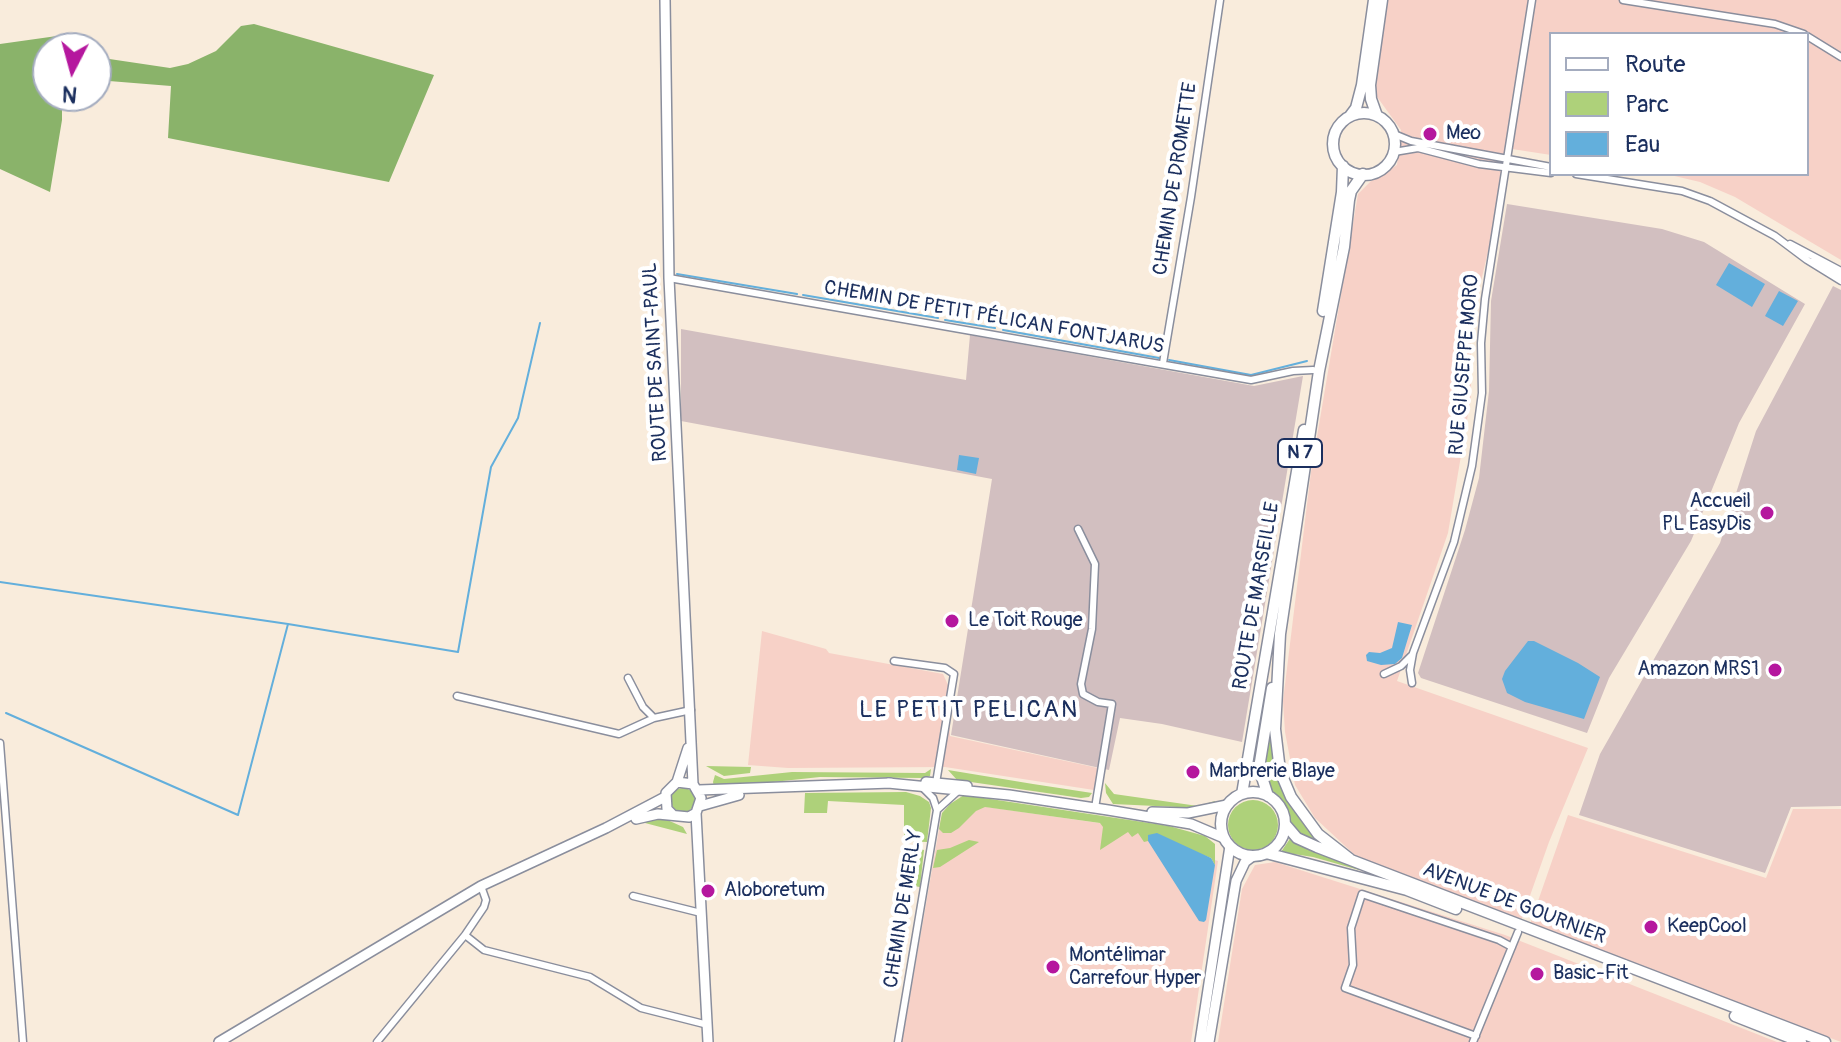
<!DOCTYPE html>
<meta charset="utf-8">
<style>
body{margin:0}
#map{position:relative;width:1841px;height:1042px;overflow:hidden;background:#f9ecdc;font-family:Pangolin,sans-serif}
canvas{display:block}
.legend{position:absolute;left:1549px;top:32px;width:260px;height:144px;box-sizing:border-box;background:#fff;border:2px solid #a4acbf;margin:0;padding:10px 14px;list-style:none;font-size:24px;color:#1b2f5e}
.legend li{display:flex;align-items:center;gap:16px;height:40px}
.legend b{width:40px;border:2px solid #a4acbf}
.north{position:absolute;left:32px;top:32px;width:80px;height:80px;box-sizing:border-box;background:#fff;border:2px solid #a4acbf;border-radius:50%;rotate:186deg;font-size:22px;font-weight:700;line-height:32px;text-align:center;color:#1b2f5e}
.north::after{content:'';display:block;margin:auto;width:28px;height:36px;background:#b5179e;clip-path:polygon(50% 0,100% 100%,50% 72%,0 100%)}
</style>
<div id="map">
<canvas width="1841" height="1042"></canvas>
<ul class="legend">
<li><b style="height:10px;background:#fff"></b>Route</li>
<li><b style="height:22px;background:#aed17a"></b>Parc</li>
<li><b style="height:22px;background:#63afdc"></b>Eau</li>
</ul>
<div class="north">N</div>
</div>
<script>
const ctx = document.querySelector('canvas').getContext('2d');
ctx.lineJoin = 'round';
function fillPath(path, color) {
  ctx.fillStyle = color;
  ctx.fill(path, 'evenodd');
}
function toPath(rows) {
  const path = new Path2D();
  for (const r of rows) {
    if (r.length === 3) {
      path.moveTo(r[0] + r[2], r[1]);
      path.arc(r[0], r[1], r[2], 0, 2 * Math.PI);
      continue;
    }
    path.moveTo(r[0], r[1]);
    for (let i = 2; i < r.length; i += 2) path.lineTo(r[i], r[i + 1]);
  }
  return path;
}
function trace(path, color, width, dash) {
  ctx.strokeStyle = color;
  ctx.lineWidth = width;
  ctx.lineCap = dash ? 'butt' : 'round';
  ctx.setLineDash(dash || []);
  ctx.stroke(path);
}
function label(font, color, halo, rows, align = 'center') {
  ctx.font = font + ' Pangolin,sans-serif';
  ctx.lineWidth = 8;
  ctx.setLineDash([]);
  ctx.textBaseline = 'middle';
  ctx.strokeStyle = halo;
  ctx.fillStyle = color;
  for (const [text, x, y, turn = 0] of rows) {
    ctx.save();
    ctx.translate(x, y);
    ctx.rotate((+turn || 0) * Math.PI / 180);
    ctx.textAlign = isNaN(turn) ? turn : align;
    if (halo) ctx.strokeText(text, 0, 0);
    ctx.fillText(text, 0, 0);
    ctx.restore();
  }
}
const built = toPath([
 [1387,0,1841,0,1841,260,1735,197,1700,182,1666,174,1807,174,1807,34,1551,34,1551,155,1512,149,1471,324,1471,396,1448,533,1397,681,1588,748,1549,842,1521,921,1358,858,1315,818,1295,785,1285,732,1283,701,1311,472,1358,194,1371,181,1397,165,1401,130,1375,94],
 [762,631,826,649,829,653,943,674,948,685,950,736,1098,768,1094,790,945,767,788,768,748,765],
 [959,803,1148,830,1182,849,1218,861,1191,1042,902,1042,941,818,946,809],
 [1793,809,1841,809,1841,1042,1530,924,1568,815,1766,878],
 [1275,862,1505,935,1777,1042,1218,1042,1242,889,1255,865]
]);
const industrial = toPath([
 [1507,204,1662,229,1704,242,1805,304,1739,423,1691,541,1609,678,1587,733,1421,678,1418,673,1465,530,1479,478,1489,391,1491,301],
 [1833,286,1841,290,1841,806,1791,807,1765,873,1579,815,1600,754,1720,543,1756,431],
 [681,329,966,380,970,335,1254,386,1303,376,1242,742,1162,724,1120,718,1109,770,951,735,992,479,681,421]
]);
const green = toPath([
 [1273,697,1271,729,1295,810,1305,825,1330,850,1302,838,1291,827,1283,804,1268,788,1263,765],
 [706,766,751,767,750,773,724,776],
 [931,769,930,776,923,778,820,777,726,787,714,787,713,782,715,775,724,779,792,772,925,773],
 [948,770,1033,784,1092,793,1089,797,1081,798,957,780],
 [1105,783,1114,794,1198,806,1215,801,1215,803,1198,808,1113,804,1106,793],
 [683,800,12],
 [906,792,920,796,929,802,931,808,927,842,904,841,904,805,828,801,827,813,804,813,805,793],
 [964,795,1169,826,1205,836,1215,844,1215,865,1211,858,1149,835,1148,841,1144,842,1138,833,1132,837,1128,832,1100,850,1103,827,1100,823,985,807,976,811,959,828,951,833,943,833,939,829,942,813,950,804],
 [1253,825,25],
 [663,818,683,827,687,834,645,823,647,819],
 [1291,837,1361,867,1359,870,1313,857,1281,852],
 [969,840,979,842,940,867,933,868,937,850,950,848],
 [917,848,924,850,920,887,913,886]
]);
const forest = toPath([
 [254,24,434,75,389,182,168,138,171,86,109,81,96,84,96,57,170,68,188,64,216,51,241,26],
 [64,35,64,48,48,48,48,96,62,96,62,120,50,192,0,169,0,44]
]);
const water = toPath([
 [1729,263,1765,284,1752,307,1716,285],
 [1779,291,1798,301,1783,326,1765,316],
 [959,455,979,458,976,474,957,470],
 [1398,622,1412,625,1402,658,1395,664,1381,665,1367,661,1366,655,1369,652,1380,653,1392,648],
 [1528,641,1534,641,1578,663,1600,677,1584,719,1525,702,1507,693,1502,679,1505,671],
 [1157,833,1211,858,1215,865,1206,920,1204,922,1199,921,1148,841,1148,835]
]);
const stream = toPath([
 [677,274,797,294],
 [803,295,938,318],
 [945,320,995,328],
 [1003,330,1159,358],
 [1169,360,1251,375,1307,361],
 [0,582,288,624],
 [6,713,238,815,288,624,458,652,491,467,518,418,540,323]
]);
const street = toPath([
 [1623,0,1775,24,1804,34],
 [1807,36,1841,57],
 [1394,134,1411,141,1551,167],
 [1394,152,1418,148,1479,164,1551,173],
 [1576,174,1682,191,1710,201,1775,236,1807,260,1841,281],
 [1790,244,1841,271],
 [1814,260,1841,276],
 [669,278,1251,380,1293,371,1313,370],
 [1163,363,1191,197,1220,0],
 [1078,529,1095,564,1092,629,1081,684,1083,694,1098,702,1112,704,1095,808],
 [894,661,945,668,954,674,936,783],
 [1384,674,1401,666,1411,656],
 [628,678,643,707,654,718],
 [1412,683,1410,670,1413,653,1454,542,1472,466,1482,393,1481,343,1485,299,1532,0],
 [457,696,619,734,654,718,691,710],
 [0,743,23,1042],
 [923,788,933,798,937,810],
 [633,896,701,913],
 [465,935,484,950,590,977,641,1008,708,1025],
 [1476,1036,1345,988,1353,965,1351,928,1362,894,1499,940,1512,947],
 [377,1042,465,935,484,907,486,900,481,886],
 [898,1042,937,810,958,791],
 [1473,1042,1518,932]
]);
const secondary = toPath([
 [665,0,669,278,693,784],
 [677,782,688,748],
 [926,782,967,786],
 [888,783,1009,795,1108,810,1191,824,1224,838],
 [699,790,891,783],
 [700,806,739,795],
 [1152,812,1188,813,1227,805],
 [696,813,708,1042],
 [636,819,658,814,689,817,696,813,701,798,693,784,677,782,666,793,667,809,673,815],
 [219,1042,481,886,606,828,665,797],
 [1200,1042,1230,846],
 [1209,1042,1236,881,1245,862,1253,856]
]);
const primary = toPath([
 [1364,144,31],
 [1350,116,1356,108,1362,85,1374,0],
 [1377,116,1371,99,1370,85,1382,0],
 [1323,311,1342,192,1343,166],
 [1253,824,32],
 [1242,794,1304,430],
 [1268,796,1259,768,1272,688],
 [1285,824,1297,838,1317,847,1825,1042],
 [1266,853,1407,890,1456,909],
 [1350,859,1318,834,1291,797,1280,771,1275,729,1280,634,1319,371,1344,247,1349,200,1351,191,1363,174],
 [1735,1016,1801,1042]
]);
const markers = [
 [1430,134,8,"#b5179e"],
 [1767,513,8,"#b5179e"],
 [952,621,8,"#b5179e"],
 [1775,670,8,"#b5179e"],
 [1193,772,8,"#b5179e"],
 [708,891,8,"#b5179e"],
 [1651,927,8,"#b5179e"],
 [1053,967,8,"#b5179e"],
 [1537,974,8,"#b5179e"]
];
const shields = [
 [1300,453,44]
];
const shieldNames = [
 ["N 7",1300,453]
];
const poiNames = [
 ["Meo",1446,134],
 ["Accueil",1751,502,"right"],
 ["PL EasyDis",1751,525,"right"],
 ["Le Toit Rouge",968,621],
 ["Amazon MRS1",1759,670,"right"],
 ["Marbrerie Blaye",1209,772],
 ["Aloboretum",724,891],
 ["KeepCool",1667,927],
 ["Montélimar",1069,956],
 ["Carrefour Hyper",1069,979],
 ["Basic-Fit",1553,974]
];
const streetNames = [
 ["CHEMIN DE DROMETTE",1176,179,-81],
 ["CHEMIN DE PETIT PÉLICAN FONTJARUS",994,318,10],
 ["ROUTE DE SAINT-PAUL",656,362,-93],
 ["RUE GIUSEPPE MORO",1465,365,-85],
 ["ROUTE DE MARSEILLE",1257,596,-80],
 ["AVENUE DE GOURNIER",1514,904,21],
 ["CHEMIN DE MERLY",904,909,-81]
];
const quarterNames = [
 ["LE PETIT PELICAN",969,711]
];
fillPath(built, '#f7d1c7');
fillPath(industrial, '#d2bfc0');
fillPath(green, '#aed17a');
fillPath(forest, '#8ab36a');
fillPath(water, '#63afdc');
trace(stream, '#63afdc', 2);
trace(street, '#8a8e9d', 9);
trace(secondary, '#8a8e9d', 12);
trace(primary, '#8a8e9d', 13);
trace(street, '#fff', 6);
trace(secondary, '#fff', 9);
trace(primary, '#fff', 10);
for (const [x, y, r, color] of markers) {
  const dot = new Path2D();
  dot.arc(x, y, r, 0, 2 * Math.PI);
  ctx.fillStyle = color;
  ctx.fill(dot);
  trace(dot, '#fff', 3);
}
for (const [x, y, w] of shields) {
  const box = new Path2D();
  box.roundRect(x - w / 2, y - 14, w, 28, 6);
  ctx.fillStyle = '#fff';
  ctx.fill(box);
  trace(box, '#1b2f5e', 2);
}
label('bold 18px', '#1b2f5e', null, shieldNames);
label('20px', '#1b2f5e', '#fff', poiNames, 'left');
label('20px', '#1b2f5e', '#fff', streetNames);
ctx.letterSpacing = '2px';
label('24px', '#1b2f5e', '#fff', quarterNames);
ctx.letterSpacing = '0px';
</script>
